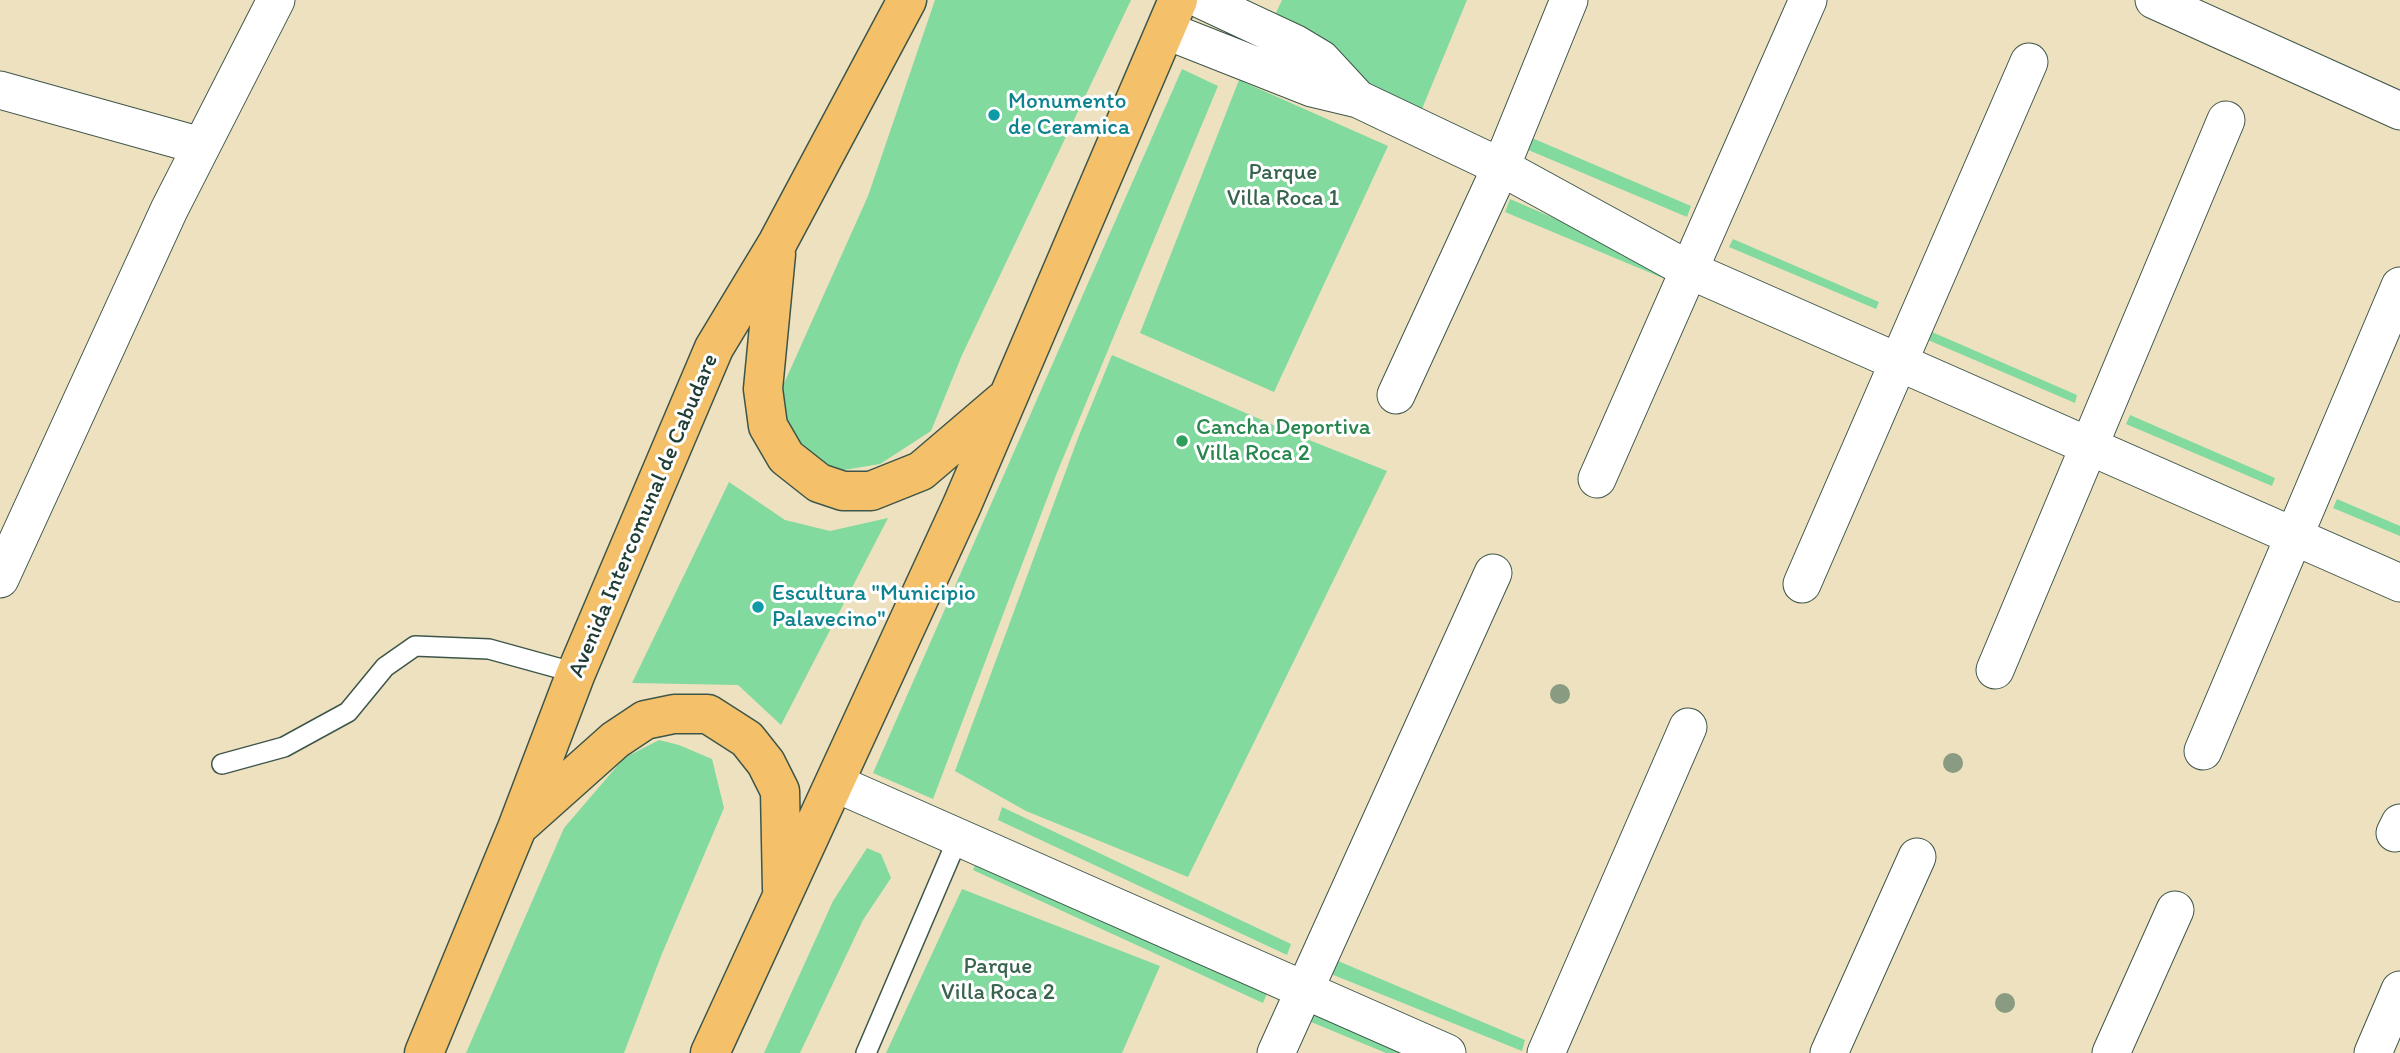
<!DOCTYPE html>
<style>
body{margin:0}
canvas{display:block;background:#ede1c0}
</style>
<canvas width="2400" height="1053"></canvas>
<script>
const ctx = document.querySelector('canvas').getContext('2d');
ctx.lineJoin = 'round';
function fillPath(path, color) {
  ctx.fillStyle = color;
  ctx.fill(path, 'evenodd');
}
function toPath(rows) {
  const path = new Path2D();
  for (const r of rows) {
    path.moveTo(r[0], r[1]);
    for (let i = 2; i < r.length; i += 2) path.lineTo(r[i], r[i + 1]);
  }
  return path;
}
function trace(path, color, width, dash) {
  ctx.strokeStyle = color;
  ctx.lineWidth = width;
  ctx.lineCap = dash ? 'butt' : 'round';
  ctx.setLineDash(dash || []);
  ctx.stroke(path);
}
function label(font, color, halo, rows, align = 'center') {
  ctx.font = font + ' Itim,sans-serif';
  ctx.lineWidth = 6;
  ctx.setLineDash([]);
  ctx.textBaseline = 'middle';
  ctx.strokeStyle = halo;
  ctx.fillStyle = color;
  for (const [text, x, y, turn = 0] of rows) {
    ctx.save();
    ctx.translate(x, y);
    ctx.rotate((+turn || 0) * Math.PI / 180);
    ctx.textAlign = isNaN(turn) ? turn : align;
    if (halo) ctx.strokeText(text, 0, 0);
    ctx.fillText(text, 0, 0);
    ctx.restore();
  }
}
const green = toPath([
 [935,0,1131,0,962,355,931,431,880,464,838,471,810,463,779,412,782,388,868,196],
 [1282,0,1467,0,1417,121,1256,55],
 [1182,69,1218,86,1056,475,933,799,873,773],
 [1239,80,1388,146,1274,392,1140,333],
 [1532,138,1691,206,1687,217,1526,149],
 [1510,199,1669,268,1665,279,1505,212],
 [1733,239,1879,302,1876,309,1729,247],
 [1932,332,2077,395,2075,403,1928,340],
 [1112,355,1294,434,1387,471,1188,877,1026,811,955,771,1078,438],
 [2130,415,2275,478,2272,486,2126,424],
 [729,482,785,520,830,531,888,518,781,725,738,685,632,683],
 [2337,499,2400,526,2400,536,2333,508],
 [659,740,679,745,712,759,724,808,661,956,624,1053,466,1053,564,828,624,758],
 [1002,807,1291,944,1287,955,998,820],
 [867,848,881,854,891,878,863,920,800,1053,764,1053,833,901],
 [978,859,1268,991,1263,1003,973,870],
 [962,889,1160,966,1122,1053,886,1053],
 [1331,958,1525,1040,1522,1051,1326,972],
 [1305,1004,1421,1053,1386,1053,1299,1017]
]);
const lane = toPath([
 [222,764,284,747,348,712,385,667,415,646,489,649,576,673],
 [866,1053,958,838]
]);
const street = toPath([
 [1202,0,1296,44,1321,59,1358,99],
 [2154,0,2400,111],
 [1165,30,1312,88,1358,99,1501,167,1689,270,2400,583],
 [0,90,201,146],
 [1396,395,1501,167,1569,0],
 [1597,479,1808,0],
 [0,579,169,210,276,0],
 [1802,584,2029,62],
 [1995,670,2226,120],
 [2203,751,2400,286],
 [835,783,1447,1053],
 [2395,833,2400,823],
 [1276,1053,1493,573],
 [1546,1053,1688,727],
 [1829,1053,1917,857],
 [2111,1053,2175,910],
 [2373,1053,2400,990]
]);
const highway = toPath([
 [776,254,763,389,768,426,786,457,819,483,843,491,871,491,921,471,1003,401],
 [522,823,615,740,645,720,674,714,708,714,747,739,766,763,780,791,782,889],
 [424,1053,517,828,576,673,714,348,778,242,907,0],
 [710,1053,962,505,1178,0]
]);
const trees = [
 [1560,694],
 [1953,763],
 [2005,1003]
];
const markers = [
 [994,115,7,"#0f9aa8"],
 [1182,441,7,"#2e9e5b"],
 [758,607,7,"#0f9aa8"]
];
const cultureNames = [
 ["Monumento",1008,102],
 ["de Ceramica",1008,128],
 ["Escultura \"Municipio",772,594],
 ["Palavecino\"",772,620]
];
const parkNames = [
 ["Parque",1283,173],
 ["Villa Roca 1",1283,199],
 ["Parque",998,967],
 ["Villa Roca 2",998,993]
];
const leisureNames = [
 ["Cancha Deportiva",1196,428],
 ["Villa Roca 2",1196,454]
];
const streetNames = [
 ["Avenida Intercomunal de Cabudare",644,516,-67]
];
fillPath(green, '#83da9e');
trace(lane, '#3e5649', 22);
trace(street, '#3e5649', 39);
trace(highway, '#3e5649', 41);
trace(lane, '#fff', 19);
trace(street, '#fff', 37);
trace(highway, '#f4c16a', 38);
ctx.fillStyle = '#899c81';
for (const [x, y] of trees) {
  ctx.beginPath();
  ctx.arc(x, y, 10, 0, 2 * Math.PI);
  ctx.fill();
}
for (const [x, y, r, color] of markers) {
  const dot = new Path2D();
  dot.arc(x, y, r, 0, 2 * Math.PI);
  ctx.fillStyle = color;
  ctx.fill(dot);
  trace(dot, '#fff', 2.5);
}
label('23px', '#0d838f', '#fff', cultureNames, 'left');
label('23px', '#38644e', '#fff', parkNames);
label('23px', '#27864d', '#fff', leisureNames, 'left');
label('23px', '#1f3d34', '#fff', streetNames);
</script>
